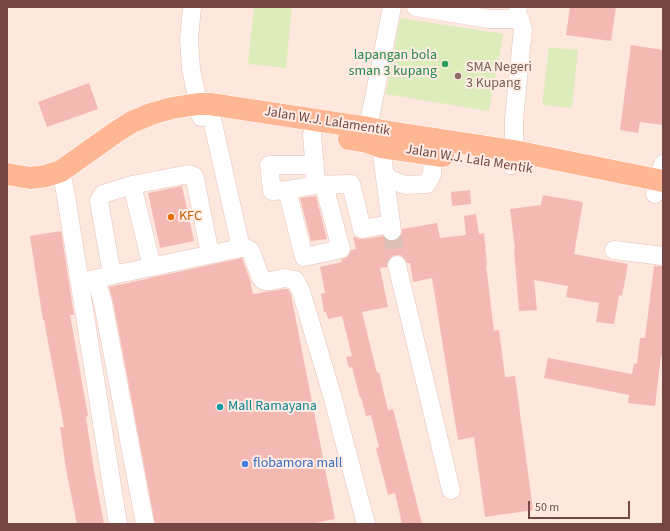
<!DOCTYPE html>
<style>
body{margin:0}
#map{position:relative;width:670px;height:531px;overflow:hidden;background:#fee7dd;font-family:"Source Sans 3",sans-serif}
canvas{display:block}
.frame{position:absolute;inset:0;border:8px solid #754744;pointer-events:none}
.scale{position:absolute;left:528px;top:501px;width:102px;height:18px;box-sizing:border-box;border:2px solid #754744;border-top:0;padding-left:5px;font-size:12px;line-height:14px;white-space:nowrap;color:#754744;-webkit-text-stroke:3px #ffede5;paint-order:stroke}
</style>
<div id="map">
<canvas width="670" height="531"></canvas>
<div class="frame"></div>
<div class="scale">50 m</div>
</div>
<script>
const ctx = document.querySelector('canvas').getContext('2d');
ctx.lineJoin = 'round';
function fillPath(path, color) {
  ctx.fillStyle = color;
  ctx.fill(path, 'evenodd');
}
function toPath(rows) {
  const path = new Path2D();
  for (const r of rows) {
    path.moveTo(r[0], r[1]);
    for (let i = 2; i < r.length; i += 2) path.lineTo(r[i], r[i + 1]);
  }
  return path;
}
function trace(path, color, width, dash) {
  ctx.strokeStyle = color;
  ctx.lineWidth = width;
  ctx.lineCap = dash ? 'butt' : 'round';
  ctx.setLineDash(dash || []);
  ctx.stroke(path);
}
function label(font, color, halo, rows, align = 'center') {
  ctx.font = font + ' "Source Sans 3",sans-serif';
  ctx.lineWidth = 4;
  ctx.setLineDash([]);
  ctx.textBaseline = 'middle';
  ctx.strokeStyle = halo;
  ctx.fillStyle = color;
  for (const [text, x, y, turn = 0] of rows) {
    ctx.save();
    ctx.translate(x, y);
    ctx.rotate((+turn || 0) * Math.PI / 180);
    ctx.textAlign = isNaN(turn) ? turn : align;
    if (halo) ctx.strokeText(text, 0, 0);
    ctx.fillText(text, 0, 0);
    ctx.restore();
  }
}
const green = toPath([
 [254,7,292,7,286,68,248,64],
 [400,18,503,34,489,111,386,94],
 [549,47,578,50,572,108,542,105]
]);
const building = toPath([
 [570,7,616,7,611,41,566,35],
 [631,45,663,50,663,125,640,122,638,133,620,130],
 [89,83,98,109,47,127,38,102],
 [182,186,194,241,160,248,148,193],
 [470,190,471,204,452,206,451,192],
 [543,195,583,202,574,254,628,264,622,296,619,295,614,324,596,322,599,303,566,297,568,286,534,280,537,310,519,311,514,249,515,249,510,209,541,205],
 [316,196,327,239,311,241,300,198],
 [476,214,479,234,484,233,487,265,486,265,494,331,499,330,505,377,515,376,533,510,485,517,474,437,458,440,432,278,413,282,410,263,407,263,405,258,400,255,395,255,390,258,387,262,387,267,380,268,388,307,362,312,377,373,379,372,388,410,393,409,422,524,402,524,395,493,388,495,376,448,379,447,371,415,366,416,361,397,360,398,352,367,349,368,346,357,352,356,342,316,328,319,326,312,324,312,321,294,325,293,320,267,342,262,341,260,348,256,351,250,356,249,353,237,355,237,359,239,364,239,383,236,388,240,394,241,398,240,402,235,402,229,437,223,440,238,466,235,464,216],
 [61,231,74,315,70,315,88,416,86,417,94,471,104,524,77,524,66,469,60,427,64,427,44,320,43,320,30,236],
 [242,258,250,280,253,294,284,289,288,289,291,295,335,519,311,524,155,524,113,301,109,287],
 [654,266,663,266,663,356,661,356,655,406,628,403,629,395,544,378,548,358,632,374,634,363,637,364,640,338,645,338]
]);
const minorTunnel = toPath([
 [392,231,397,265]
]);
const minor = toPath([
 [192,7,189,39,191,69,201,117],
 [416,7,489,19,520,19],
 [210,104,212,119,241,248],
 [312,134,316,185,351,184,362,229,391,224],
 [383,135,381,147,392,231],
 [367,141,368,128,392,7],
 [315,165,269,165,272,191,287,190,316,185],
 [511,165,514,151,514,119,523,29,520,19,517,15,518,7],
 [61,171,66,196,118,524],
 [385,174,391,180,406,185,427,184,432,174,433,154],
 [132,185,152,267],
 [287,190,304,257,341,249,324,185],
 [655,194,663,164],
 [614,250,663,256],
 [397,265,451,490],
 [112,275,99,201,103,194,132,185,189,174,194,176,196,184,210,254],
 [96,279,103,303,145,524],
 [80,282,241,248,246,248,250,250,252,254,259,273,261,278,264,281,271,281,284,278,295,280,301,291,332,395,366,524]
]);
const major = toPath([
 [349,139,367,142,381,147,443,156],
 [7,174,30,178,46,176,61,171,116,132,132,122,151,114,172,108,198,104,210,104,368,128,383,131,514,151,663,181]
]);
const markers = [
 [445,64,4,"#2e9e5b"],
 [458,76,4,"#8d6e63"],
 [171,217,4,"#e8710a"],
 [220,407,4,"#0f9aa8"],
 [245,464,4,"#3f7fe0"]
];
const leisureNames = [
 ["lapangan bola",437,56],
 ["sman 3 kupang",437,72]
];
const educationNames = [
 ["SMA Negeri",466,68],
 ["3 Kupang",466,84]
];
const streetNames = [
 ["Jalan W.J. Lalamentik",327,122,9],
 ["Jalan W.J. Lala Mentik",469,160,9]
];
const foodNames = [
 ["KFC",179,217]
];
const cultureNames = [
 ["Mall Ramayana",228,407]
];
const shopNames = [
 ["flobamora mall",253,464]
];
fillPath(green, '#ddecbb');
fillPath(building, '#f5b9b3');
trace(minorTunnel, '#dcbfb7', 18, [18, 9]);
trace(minor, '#e4c2bc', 19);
trace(major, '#fff', 23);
trace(minor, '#fff', 18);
trace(major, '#ffb693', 22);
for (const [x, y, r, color] of markers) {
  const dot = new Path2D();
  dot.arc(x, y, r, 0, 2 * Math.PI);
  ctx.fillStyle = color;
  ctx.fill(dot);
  trace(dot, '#ffede5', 1.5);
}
label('14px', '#27864d', '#ffede5', leisureNames, 'right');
label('14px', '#785e54', '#ffede5', educationNames, 'left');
label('14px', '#754744', '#ffede5', streetNames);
label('14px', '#c56008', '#ffede5', foodNames, 'left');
label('14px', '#0d838f', '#ffede5', cultureNames, 'left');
label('14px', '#366cbe', '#ffede5', shopNames, 'left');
</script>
